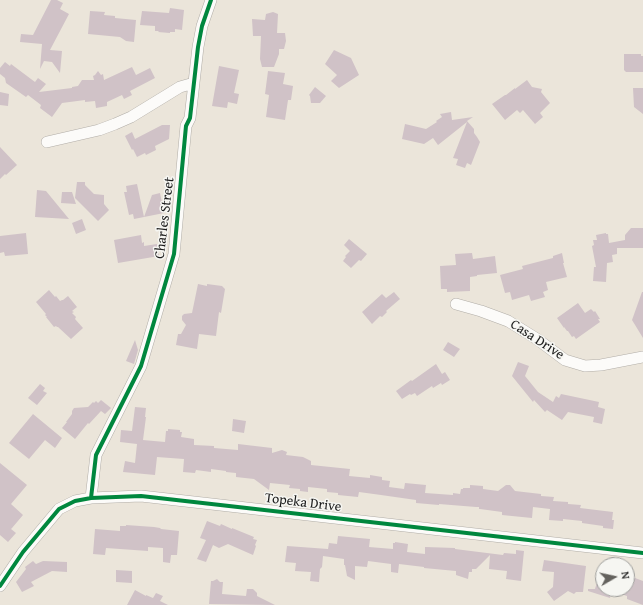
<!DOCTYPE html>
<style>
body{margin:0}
#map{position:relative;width:643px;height:605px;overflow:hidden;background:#ebe5da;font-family:"Gentium Book Plus",serif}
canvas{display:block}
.north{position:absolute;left:595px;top:557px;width:40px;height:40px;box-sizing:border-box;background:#f6f6f2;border:1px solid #9f9f9c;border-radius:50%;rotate:81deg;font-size:11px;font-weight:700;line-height:16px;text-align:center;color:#1c1c1c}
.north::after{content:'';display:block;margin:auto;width:14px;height:18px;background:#64625e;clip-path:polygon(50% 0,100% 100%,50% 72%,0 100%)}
</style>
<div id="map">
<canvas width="643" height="605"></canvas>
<div class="north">N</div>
</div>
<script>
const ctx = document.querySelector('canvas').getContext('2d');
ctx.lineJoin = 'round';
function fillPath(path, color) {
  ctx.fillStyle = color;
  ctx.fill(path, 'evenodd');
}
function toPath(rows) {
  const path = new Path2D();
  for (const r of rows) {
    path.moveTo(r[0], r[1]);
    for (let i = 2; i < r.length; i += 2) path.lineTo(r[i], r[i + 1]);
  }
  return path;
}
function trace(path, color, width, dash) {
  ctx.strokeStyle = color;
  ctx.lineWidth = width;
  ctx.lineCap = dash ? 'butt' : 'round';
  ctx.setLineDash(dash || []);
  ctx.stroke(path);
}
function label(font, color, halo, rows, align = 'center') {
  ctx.font = font + ' "Gentium Book Plus",serif';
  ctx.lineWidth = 3;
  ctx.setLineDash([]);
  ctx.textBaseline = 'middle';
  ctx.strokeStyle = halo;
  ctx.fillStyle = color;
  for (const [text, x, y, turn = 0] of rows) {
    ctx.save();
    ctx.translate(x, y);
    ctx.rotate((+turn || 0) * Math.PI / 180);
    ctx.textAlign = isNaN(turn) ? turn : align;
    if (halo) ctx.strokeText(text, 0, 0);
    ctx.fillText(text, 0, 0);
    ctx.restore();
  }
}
const building = toPath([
 [51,0,57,0,63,3,60,9,69,14,50,50,62,51,60,73,52,62,44,61,40,69,42,44,20,42,21,34,33,35],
 [170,8,184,10,182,30,175,29,175,32,170,32,170,33,158,32,159,31,155,31,155,26,140,25,142,11,169,13],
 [90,11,105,12,104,15,115,16,115,18,136,20,134,42,126,41,120,37,88,34],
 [273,12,278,14,277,33,285,33,286,41,284,49,279,49,279,54,274,67,262,67,260,59,261,36,253,36,252,19,265,20,266,14],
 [334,50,351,58,359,75,339,88,331,81,337,75,325,64],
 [624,54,641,54,641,56,643,56,643,72,626,72,624,70],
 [5,62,10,66,11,64,35,82,38,78,46,84,39,92,72,88,72,87,78,86,82,80,94,80,93,76,95,75,98,71,101,75,103,74,104,80,132,67,136,75,150,68,155,78,130,91,132,95,124,99,122,95,107,102,107,106,96,108,95,101,85,102,85,100,62,103,52,117,40,108,41,105,28,95,26,97,6,83,5,78,0,74,0,68],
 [219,66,239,70,234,93,239,94,237,104,228,102,227,108,212,106],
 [268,71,285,73,283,84,293,86,291,100,288,100,285,120,266,117,269,95,265,94],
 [527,80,532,87,542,89,541,92,550,103,540,113,543,117,535,124,523,110,520,113,517,110,505,120,492,104,505,95,506,95,515,88,515,89],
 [315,87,326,96,320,103,311,103,310,96,309,95],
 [633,88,643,88,643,114,634,107],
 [0,92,9,94,8,106,0,105],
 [451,112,452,120,473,117,467,121,474,129,474,133,477,137,480,142,471,165,467,163,465,168,456,165,458,159,453,158,467,122,438,145,433,138,424,144,402,139,405,124,426,129,437,122,436,121,442,117,440,114],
 [162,125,170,125,169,139,155,146,156,150,146,155,145,153,137,157,133,149,132,150,125,136,132,132,135,139],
 [0,147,17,165,6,175,5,174,0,179],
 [77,182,85,182,85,185,94,194,104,195,104,204,109,210,98,221,75,198],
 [137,184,144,217,134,219,133,214,129,215,124,192,127,192,126,186],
 [37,190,46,191,69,219,35,217],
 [62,192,72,192,76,204,61,203],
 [160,193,164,213,144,217,152,195],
 [82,219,86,230,76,234,72,223],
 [631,228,643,228,643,248,617,248,617,254,612,255,613,262,607,263,606,282,593,281,594,267,596,267,592,246,594,245,593,240,597,240,596,235,606,233,606,234,608,234,609,243,625,240,625,235],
 [26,233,28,254,5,256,4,252,0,253,0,236],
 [141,235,142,243,144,242,144,246,157,244,159,256,118,263,114,240],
 [349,239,367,254,361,261,359,260,351,268,343,261,346,257,345,256,350,251,344,245],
 [472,253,473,259,495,256,497,273,477,275,477,276,470,277,470,291,447,292,447,289,441,289,440,266,456,265,455,254],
 [562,253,564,263,563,263,567,277,546,282,548,290,543,292,545,297,531,301,529,295,512,300,510,292,505,293,500,275,523,269,522,266,553,258,553,256],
 [198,284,207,286,207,284,222,286,225,289,221,313,219,312,216,336,199,334,197,349,176,345,178,334,181,334,186,325,182,320,182,316,184,314,192,313],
 [49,290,55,297,56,296,60,301,62,300,63,300,68,296,77,307,72,311,74,312,72,313,76,317,75,319,83,328,71,339,58,327,57,327,56,326,54,327,46,317,47,317,45,315,46,314,36,302],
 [394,292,400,299,386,311,387,312,382,317,380,316,372,324,362,312,382,294,386,298],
 [642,292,643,292,643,338,632,320],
 [578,303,585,313,591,309,594,312,595,311,600,319,598,319,600,322,576,339,574,336,572,337,568,331,567,331,564,327,564,328,557,318],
 [135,340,138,350,134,364,126,361],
 [448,342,460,349,454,357,443,350],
 [518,362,529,366,525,376,538,392,553,402,556,396,559,398,561,394,599,402,598,407,605,409,602,424,593,422,594,417,568,412,562,420,547,410,545,412,534,400,533,402,512,376],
 [436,364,442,374,445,372,450,380,442,385,441,383,433,388,432,386,417,396,415,393,411,395,410,394,402,399,396,391,411,380,412,381],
 [40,384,45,388,43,391,47,393,37,405,28,398],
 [101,400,111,408,105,414,101,411,89,424,88,423,75,439,62,428,67,422,66,422,72,414,72,411,74,408,88,407,93,402,94,403,96,401,98,403],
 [135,407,146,408,145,417,146,417,143,440,165,442,166,431,168,431,168,429,180,430,180,432,182,432,181,437,194,439,194,445,214,446,214,448,238,450,238,444,272,448,272,453,282,450,287,452,286,455,303,457,311,461,311,465,350,469,349,476,370,478,370,475,382,477,382,480,390,481,389,487,404,489,405,483,426,485,425,493,453,495,453,493,460,494,461,489,463,489,463,488,470,488,470,485,483,486,483,489,498,491,506,485,510,485,515,491,541,494,541,496,554,497,553,501,568,502,568,504,581,505,580,508,613,512,612,520,614,520,613,529,603,528,603,526,582,523,582,521,563,519,563,521,549,520,550,509,533,507,532,518,502,515,502,512,480,509,479,509,479,507,476,507,439,504,439,505,416,503,416,500,381,495,359,492,358,497,338,495,338,493,327,492,327,489,308,487,308,492,300,491,300,489,289,488,290,485,270,483,269,490,254,479,236,477,236,473,226,472,226,471,211,469,211,472,196,470,195,473,183,472,184,459,157,457,155,475,123,472,125,461,135,463,137,444,120,442,121,430,132,431],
 [33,414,62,438,55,448,45,440,29,459,9,443],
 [233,419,246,421,244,433,232,431],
 [0,463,27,485,11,504,23,515,12,528,11,529,16,533,8,542,0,535],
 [207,521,220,526,221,524,232,529,232,528,254,537,253,539,257,540,255,545,256,546,253,555,228,544,219,548,213,545,206,562,197,559,206,540,200,538],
 [126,525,154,527,160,528,161,529,179,531,177,555,171,555,170,563,163,562,163,548,148,547,148,551,106,548,105,555,93,554,95,529,120,531,120,526,126,526],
 [338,536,370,539,369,547,393,549,393,543,395,543,395,542,408,544,407,552,425,554,425,547,455,548,455,549,503,555,504,553,516,554,516,550,524,551,521,581,506,579,507,571,489,569,490,555,476,569,472,569,472,572,469,572,468,579,456,575,456,571,424,568,424,567,399,564,398,573,391,572,391,564,368,561,367,567,355,566,355,580,347,576,345,565,344,565,344,559,323,556,322,567,320,569,319,582,310,581,311,572,295,571,296,563,285,562,287,546,328,549,329,543,337,544],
 [544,560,586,566,583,592,576,592,574,594,568,591,554,601,547,592,553,587,554,572,542,571],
 [33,561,36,564,43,561,67,562,67,572,52,571,31,582,34,586,22,592,16,582,26,569,25,567],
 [601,569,603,570,603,589,627,589,627,575,643,581,643,605,627,599,627,596,612,591,610,598,588,591,588,589,595,589],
 [116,570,132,571,132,583,116,582],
 [217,579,220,582,223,582,222,594,246,596,247,589,253,589,257,593,257,596,275,605,209,604,211,581,213,581],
 [135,590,146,596,146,595,153,598,156,593,163,596,160,601,168,605,127,605]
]);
const street = toPath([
 [47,142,99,130,115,124,131,117,180,87,194,83],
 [456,304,481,311,508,321,537,339,565,360,585,366,601,365,643,357],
 [91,498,96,455,141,366,174,254,186,126,190,118,198,47,202,26,211,0],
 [0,586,23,552,59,509,75,501,91,498,141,496,643,553]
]);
const cycleway = toPath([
 [91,498,96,455,141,366,174,254,186,126,190,118,198,47,202,26,211,0],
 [0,586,23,552,59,509,75,501,91,498,141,496,643,553]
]);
const streetNames = [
 ["Charles Street",165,218,-83],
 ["Casa Drive",537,340,33],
 ["Topeka Drive",303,503,7]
];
fillPath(building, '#d0c2c7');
trace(street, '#b1ada7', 12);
trace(street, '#fcfbf9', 11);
trace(cycleway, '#00873e', 4);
label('14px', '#1c1c1c', '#f6f6f2', streetNames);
</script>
